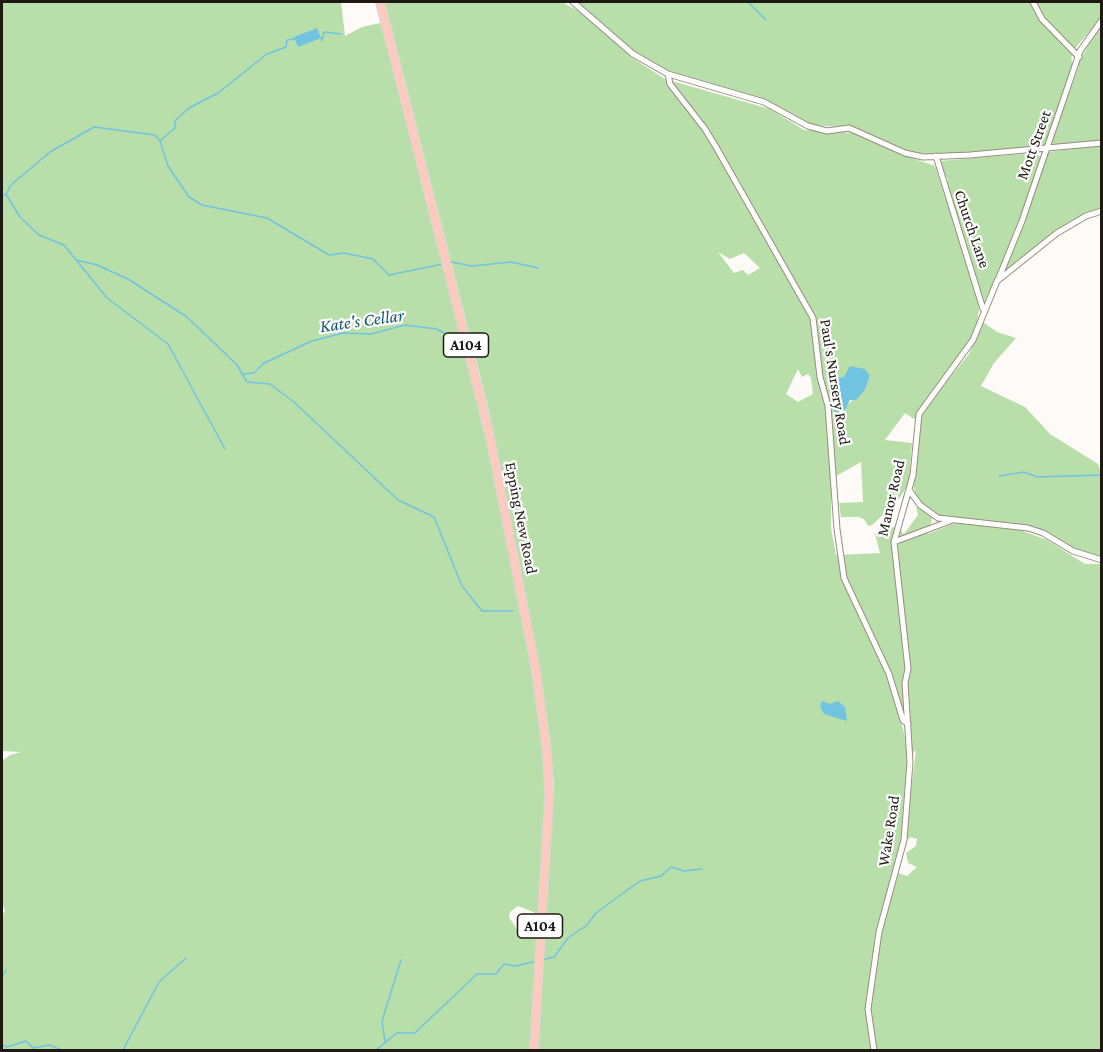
<!DOCTYPE html>
<style>
body{margin:0}
#map{position:relative;width:1103px;height:1052px;overflow:hidden;background:#fdfaf8;font-family:"Crimson Pro",serif}
canvas{display:block}
.frame{position:absolute;inset:0;border:3px solid #1e1914;pointer-events:none}
</style>
<div id="map">
<canvas width="1103" height="1052"></canvas>
<div class="frame"></div>
</div>
<script>
const ctx = document.querySelector('canvas').getContext('2d');
ctx.lineJoin = 'round';
function fillPath(path, color) {
  ctx.fillStyle = color;
  ctx.fill(path, 'evenodd');
}
function toPath(rows) {
  const path = new Path2D();
  for (const r of rows) {
    path.moveTo(r[0], r[1]);
    for (let i = 2; i < r.length; i += 2) path.lineTo(r[i], r[i + 1]);
  }
  return path;
}
function trace(path, color, width, dash) {
  ctx.strokeStyle = color;
  ctx.lineWidth = width;
  ctx.lineCap = dash ? 'butt' : 'round';
  ctx.setLineDash(dash || []);
  ctx.stroke(path);
}
function label(font, color, halo, rows, align = 'center') {
  ctx.font = font + ' "Crimson Pro",serif';
  ctx.lineWidth = 4.5;
  ctx.setLineDash([]);
  ctx.textBaseline = 'middle';
  ctx.strokeStyle = halo;
  ctx.fillStyle = color;
  for (const [text, x, y, turn = 0] of rows) {
    ctx.save();
    ctx.translate(x, y);
    ctx.rotate((+turn || 0) * Math.PI / 180);
    ctx.textAlign = isNaN(turn) ? turn : align;
    if (halo) ctx.strokeText(text, 0, 0);
    ctx.fillText(text, 0, 0);
    ctx.restore();
  }
}
const green = toPath([
 [2,2,341,2,345,36,362,27,380,23,400,93,496,481,539,712,544,755,545,800,538,914,518,906,510,912,509,917,519,933,534,932,538,943,529,1050,2,1050,2,915,5,911,2,903,2,761,10,755,21,752,2,751],
 [385,2,562,2,585,15,631,57,665,79,770,109,804,130,857,133,906,156,935,166,976,290,979,309,977,325,970,346,914,419,905,413,885,440,912,443,909,483,897,502,872,525,868,526,864,519,858,517,841,517,839,503,863,502,861,462,831,479,831,528,836,555,880,553,875,534,897,526,904,534,918,515,916,507,933,515,928,534,955,523,1017,529,1047,540,1085,564,1101,564,1101,1050,538,1050,554,785,547,715,489,411],
 [718,252,730,259,744,253,760,268,748,275,743,270,734,273],
 [798,369,802,377,808,374,811,378,813,394,798,402,786,394],
 [870,376,865,390,848,404,836,378],
 [898,705,912,752,916,751,907,821,902,819,908,753],
 [911,837,917,839,916,846,906,853,908,863,917,867,907,876,895,872,900,846],
 [576,2,1101,2,1102,17,1077,46,1071,58,1073,65,1046,146,1011,151,929,154,910,152,857,128,810,125,774,106,679,78,631,49],
 [1101,23,1101,142,1053,146,1052,141,1079,66,1077,65],
 [1101,145,1101,208,1051,236,1002,276,1049,152],
 [1033,153,1040,156,1040,159,1018,229,984,303,944,183,948,182,947,177,942,178,940,161],
 [983,322,997,332,1016,338,994,363,981,386,1025,407,1050,434,1098,464,1102,475,1101,558,1084,555,1038,530,934,515,916,497,913,485,921,417,925,408,969,354]
]);
const water = toPath([
 [317,28,321,38,298,47,294,37],
 [850,366,865,369,870,376,865,390,856,400,850,400,837,425,831,394,836,378,844,377],
 [822,701,830,704,838,701,845,707,847,721,824,714,820,707]
]);
const stream = toPath([
 [748,2,766,20],
 [321,38,322,41,324,32,341,34],
 [161,140,175,128,175,121,189,108,218,93,267,54,286,47,287,40,295,39],
 [6,194,11,185,50,152,94,127,155,135,160,141,168,166,189,197,202,205,267,218,329,255,344,253,373,259,389,275,443,264],
 [2,197,6,194,20,217,39,235,64,245,107,298,168,344,225,449],
 [76,260,97,265,128,279,187,317,237,365,247,382,270,384,294,402,398,500,434,517,462,586,482,611,513,611],
 [451,262,472,266,511,262,538,268],
 [243,374,254,373,264,363,312,341,343,333,371,334,405,325,437,329,455,339],
 [999,476,1024,472,1037,477,1102,475],
 [542,960,554,957,568,938,587,925,596,913,640,881,661,876,671,867,684,871,702,869],
 [2,977,6,970],
 [385,1042,382,1021,401,960],
 [2,1045,7,1047,26,1041,33,1048,49,1045,62,1050],
 [123,1050,159,982,186,958],
 [376,1050,397,1033,415,1033,477,974,496,974,504,964,515,966,537,961]
]);
const street = toPath([
 [573,2,633,54,668,74,764,102,808,126,827,131,849,128,905,153,923,157,970,155,1102,143],
 [1033,2,1042,19,1079,57],
 [668,74,670,84,705,129,716,147,813,318,820,377,828,406,837,529,844,578,889,674,903,720,908,724],
 [936,156,983,309],
 [998,280,1022,221,1080,51,1102,20],
 [909,490,920,505,938,518,1028,528,1043,533,1073,551,1102,560],
 [894,542,950,521],
 [874,1050,868,1009,879,932,904,840,910,762,905,683,908,669,894,542,913,475,919,414,973,340,997,281,1057,233,1086,216,1102,211]
]);
const primary = toPath([
 [380,2,489,432,536,671,547,753,549,798,534,1050]
]);
const shields = [
 [466,345,45],
 [540,926,45]
];
const shieldNames = [
 ["A104",466,345],
 ["A104",540,926]
];
const streetNames = [
 ["Mott Street",1034,145,-70],
 ["Church Lane",972,229,71],
 ["Paul's Nursery Road",835,382,81],
 ["Manor Road",891,498,-77],
 ["Epping New Road",521,518,79],
 ["Wake Road",889,831,-81]
];
const waterNames = [
 ["Kate's Cellar",362,321,-8]
];
fillPath(green, '#b8dfa9');
fillPath(water, '#70c4e1');
trace(stream, '#70c4e1', 1.5);
trace(street, '#998b7f', 7);
trace(primary, '#d6d6d5', 10);
trace(street, '#fff', 5);
trace(primary, '#facbbe', 8);
for (const [x, y, w] of shields) {
  const box = new Path2D();
  box.roundRect(x - w / 2, y - 12, w, 24, 4.5);
  ctx.fillStyle = '#fff';
  ctx.fill(box);
  trace(box, '#1e1914', 1.5);
}
label('bold 15px', '#1e1914', null, shieldNames);
label('16px', '#1e1914', '#fff', streetNames);
label('italic 18px', '#14596e', '#fff', waterNames);
</script>
